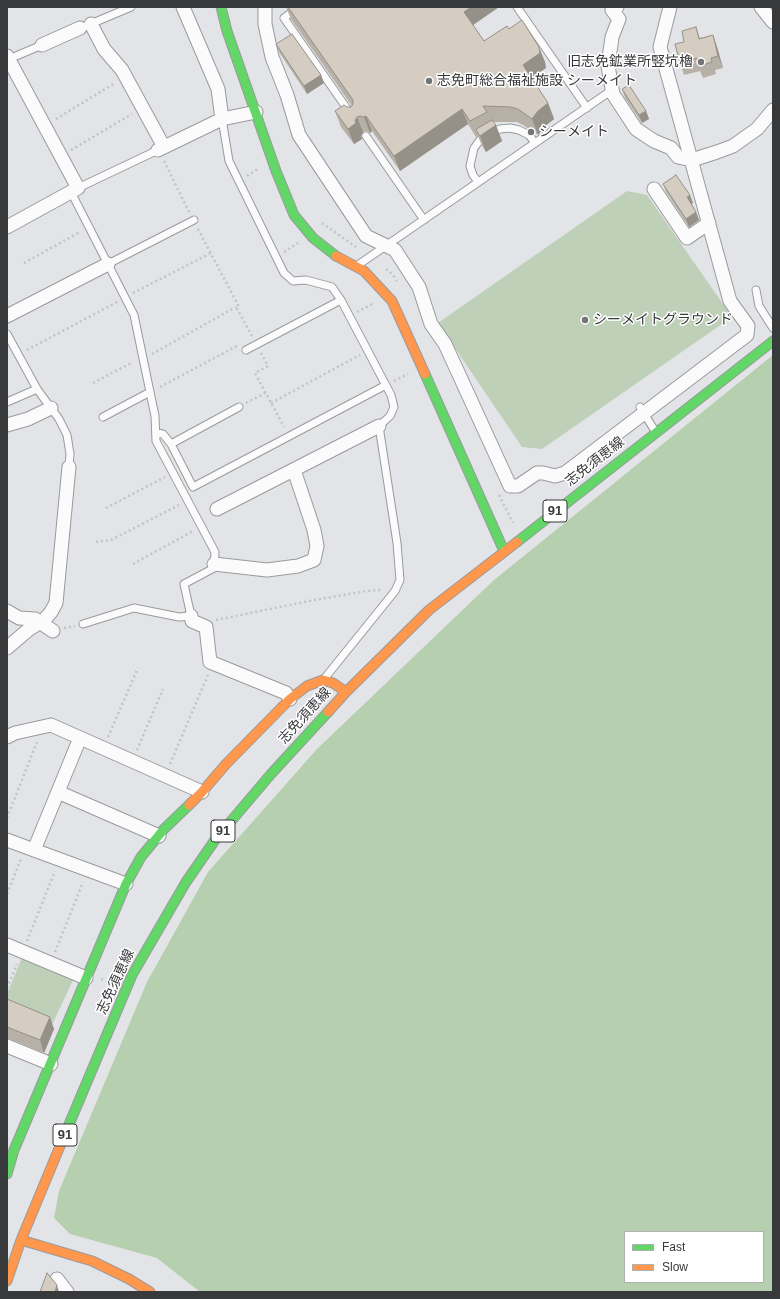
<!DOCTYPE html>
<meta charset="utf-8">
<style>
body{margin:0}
#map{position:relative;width:780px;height:1299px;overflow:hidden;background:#e3e4e7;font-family:Helvetica,sans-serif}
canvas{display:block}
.frame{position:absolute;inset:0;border:8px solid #38393b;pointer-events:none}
.legend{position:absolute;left:624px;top:1231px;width:140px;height:52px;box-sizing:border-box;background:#fff;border:1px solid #afb0b1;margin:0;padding:5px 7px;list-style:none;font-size:12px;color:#38393b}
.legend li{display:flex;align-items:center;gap:8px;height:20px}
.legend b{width:20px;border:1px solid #afb0b1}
</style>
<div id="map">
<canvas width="780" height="1299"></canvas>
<div class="frame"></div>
<ul class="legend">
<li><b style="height:5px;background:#63d668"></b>Fast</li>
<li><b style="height:5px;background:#ff974d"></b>Slow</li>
</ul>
</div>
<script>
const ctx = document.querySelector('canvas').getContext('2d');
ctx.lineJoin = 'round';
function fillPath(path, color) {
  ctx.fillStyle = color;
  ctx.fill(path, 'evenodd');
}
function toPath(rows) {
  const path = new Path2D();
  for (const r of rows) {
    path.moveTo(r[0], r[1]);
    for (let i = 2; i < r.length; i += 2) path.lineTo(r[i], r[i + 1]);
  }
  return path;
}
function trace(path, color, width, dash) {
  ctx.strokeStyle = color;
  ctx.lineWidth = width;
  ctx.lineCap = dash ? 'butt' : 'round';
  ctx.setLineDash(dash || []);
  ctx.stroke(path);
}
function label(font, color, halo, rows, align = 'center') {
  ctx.font = font + ' Helvetica,"Noto Sans JP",sans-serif';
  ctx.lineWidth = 3;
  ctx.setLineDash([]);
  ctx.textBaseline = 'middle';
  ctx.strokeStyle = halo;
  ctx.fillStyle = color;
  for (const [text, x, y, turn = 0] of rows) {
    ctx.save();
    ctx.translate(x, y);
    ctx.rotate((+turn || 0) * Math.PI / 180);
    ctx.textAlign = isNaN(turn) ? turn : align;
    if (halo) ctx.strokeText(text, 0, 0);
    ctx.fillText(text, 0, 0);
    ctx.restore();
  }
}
const green = toPath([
 [627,191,647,195,732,317,542,449,522,447,438,323],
 [23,955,74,978,52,1025,7,1006,7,994]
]);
const forest = toPath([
 [773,355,773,1292,200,1292,157,1258,70,1234,54,1218,59,1191,147,982,208,872,317,749,494,580],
 [625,1232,763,1232,763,1282,625,1282]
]);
const path = toPath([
 [56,119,115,83],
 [71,150,132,114],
 [164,161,189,212],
 [247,176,259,168],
 [322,223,356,247],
 [198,229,238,305,236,307,252,336],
 [284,252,298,243],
 [24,263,80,232],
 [386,269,393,275,397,281],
 [133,293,211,253],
 [357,312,374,303],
 [27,350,117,302],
 [261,353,268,366,255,373,284,427],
 [152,354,236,307],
 [394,381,408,374],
 [93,383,133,362],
 [160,387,237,346],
 [246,403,265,393],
 [271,403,360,355],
 [499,495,513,523],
 [106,508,165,477],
 [96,542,111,540,179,505],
 [133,564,193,531],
 [216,620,314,600,367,591,382,590],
 [64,628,75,626],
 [108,737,138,668],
 [137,750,163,689],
 [170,764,208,675],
 [7,818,37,742],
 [7,894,21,859],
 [27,941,55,871],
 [55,952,83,882],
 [101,979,111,983],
 [7,988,17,964]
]);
const lane = toPath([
 [299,7,284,18,350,113],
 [517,7,587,108],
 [88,25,131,7],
 [16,56,42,45],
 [222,119,229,161,284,273,293,281,306,280,332,287,341,300,391,395,394,407,390,416,379,426,397,543,400,580,395,591,324,679],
 [366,136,424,220],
 [478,182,473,175,470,166,474,148,480,140,492,133,500,129,510,128,519,130,529,135,535,143],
 [78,188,158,150],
 [71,192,134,315,155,416,156,441,215,552,214,568,184,584,191,616,179,617,134,608,83,624],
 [108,264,194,220],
 [358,265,612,90],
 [756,290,759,306,773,328],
 [7,334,37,389,59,419,67,435,70,454,69,467],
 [246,350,341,300],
 [7,402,37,389],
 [640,407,655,431],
 [103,417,150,392],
 [156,433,163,434,171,444,193,487,386,385],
 [171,444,239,407]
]);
const street = toPath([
 [183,7,218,89,222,119],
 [265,7,265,24,272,57,287,95,299,135,366,236,395,250,419,287,431,324,445,344,510,486,518,486,537,473,543,473,555,476,565,473,747,335,748,326,730,301,660,47,670,7],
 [617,7,612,10,619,19,612,37,608,66,613,94,636,129,654,141,671,148,678,157,692,160,717,152,733,146,757,129,773,110],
 [761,7,773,22],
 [91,24,104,49,122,70,164,147],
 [42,45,80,28],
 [7,56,78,188,7,227],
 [158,150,222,119,256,112],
 [654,189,687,238,709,223],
 [7,316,108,264],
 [7,425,28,419,51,408],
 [217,509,379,426],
 [214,564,267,570,298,566,314,560,317,546,314,530,294,470],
 [7,611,19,618,35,619,53,631],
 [191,616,192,621,206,627,210,662,286,693,290,699],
 [7,648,28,630,45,619,51,612,56,603,69,467],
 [7,737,15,733,51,725,202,792],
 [58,792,159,836],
 [7,840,126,884],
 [34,850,80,738],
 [7,945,86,978],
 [7,1046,51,1064],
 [57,1279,67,1292]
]);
const fast = toPath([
 [221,7,227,31,276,171,294,215,313,238,336,256],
 [425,374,504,551],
 [517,542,773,341],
 [65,1134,132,975,186,882,215,840,271,774,328,712],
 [7,1174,14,1150,126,884,141,857,164,829,189,805]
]);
const slow = toPath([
 [336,256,364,271,392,301,425,374],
 [328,712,346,692,429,610,517,542],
 [189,805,202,792,226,764,290,699,307,686,323,680,333,683,346,692],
 [21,1240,92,1261,129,1279,150,1292],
 [7,1281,21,1240,65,1134]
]);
const wall = toPath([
 [286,7,499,7,473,25,484,41,509,29,545,62,546,68,532,78,548,103,554,119,544,127,538,135,523,125,517,122,494,122,502,141,486,152,482,146,478,136,476,137,468,124,400,171,372,131,370,133,366,131,363,132,361,136,362,139,354,144,341,127,335,111,347,107,351,107,352,106,291,19],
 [696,27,700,38,713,35,717,47,723,68,715,70,716,74,703,78,700,71,684,75,680,63,684,42],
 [276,44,321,75,324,83,307,94,279,52],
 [622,89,646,111,649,119,642,123,625,98],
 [663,184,693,203,691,204,696,212,699,220,689,227,666,192],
 [7,999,54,1029,44,1053,10,1039,7,1038]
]);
const shadedWall = toPath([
 [471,7,499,7,470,27,464,12],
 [713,35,717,47,723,68,718,56],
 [539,47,545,62,546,68,528,80,523,65],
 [321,75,324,83,307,94,304,86],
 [548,103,554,119,544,127,538,135,532,119,538,111],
 [462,109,468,124,400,171,394,156],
 [646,111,649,119,642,123,639,115],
 [366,116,372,131,370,133,364,117],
 [357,117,363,132,361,136,362,139,354,144,348,129],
 [496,125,502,141,486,152,480,136],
 [690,195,693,203,690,205,687,197],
 [696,212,699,220,689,227,686,219],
 [50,1017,54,1029,44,1053,40,1040],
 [57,1285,59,1292,55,1292]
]);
const building = toPath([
 [288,7,471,7,464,12,484,41,507,26,509,29,522,20,539,47,540,53,523,65,548,103,538,111,532,119,518,109,511,107,483,106,487,112,470,121,462,109,394,156,366,116,364,117,360,116,357,117,355,121,356,123,348,129,335,111,344,105,347,107,351,107,353,104,353,100,288,7],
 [696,27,699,39,713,35,718,56,711,58,712,62,699,66,697,58,680,63,675,44,684,42,682,31,696,27],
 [292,34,321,75,304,86,276,44,292,34],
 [629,85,646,111,639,115,622,89,629,85],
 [492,120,496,125,480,136,476,130,478,128,492,120],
 [676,175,690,195,687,197,696,212,686,219,663,184,676,175],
 [7,999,50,1017,40,1040,7,1027,7,999],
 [47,1273,57,1285,55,1292,40,1292,47,1273]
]);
const markers = [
 [701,62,4,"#747577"],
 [429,81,4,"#747577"],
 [531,132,4,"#747577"],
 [585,320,4,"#747577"]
];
const shields = [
 [555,511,24],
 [223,831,24],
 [65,1135,24]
];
const shieldNames = [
 ["91",555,511],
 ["91",223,831],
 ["91",65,1135]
];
const poiNames = [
 ["旧志免鉱業所竪坑櫓",693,62,"right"],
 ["志免町総合福祉施設 シーメイト",437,81],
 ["シーメイト",539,132],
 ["シーメイトグラウンド",593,320]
];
const streetNames = [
 ["志免須恵線",595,462,-38],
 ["志免須恵線",305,716,-48],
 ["志免須恵線",116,982,-65]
];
fillPath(green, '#bed0b8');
fillPath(forest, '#b6cfae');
trace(lane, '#999a9c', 9);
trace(street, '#999a9c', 15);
trace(fast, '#999a9c', 11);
trace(slow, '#999a9c', 11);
trace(path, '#c2c3c3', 2.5, [2, 3]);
trace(lane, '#fbfbfb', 7);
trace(street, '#fbfbfb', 13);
trace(fast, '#63d668', 9);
trace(slow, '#ff974d', 9);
fillPath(wall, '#b7b0a7');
fillPath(shadedWall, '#959088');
fillPath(building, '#d5cdc2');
trace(building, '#959088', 1);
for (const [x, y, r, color] of markers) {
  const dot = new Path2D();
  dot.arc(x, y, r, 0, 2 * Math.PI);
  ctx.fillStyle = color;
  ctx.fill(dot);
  trace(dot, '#fff', 1.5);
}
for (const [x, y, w] of shields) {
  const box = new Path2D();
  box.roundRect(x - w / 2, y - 11, w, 22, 3);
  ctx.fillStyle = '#fff';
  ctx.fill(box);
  trace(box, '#38393b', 1);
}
label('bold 13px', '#38393b', null, shieldNames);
label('14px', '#38393b', '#fff', poiNames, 'left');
label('14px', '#38393b', '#fff', streetNames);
</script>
